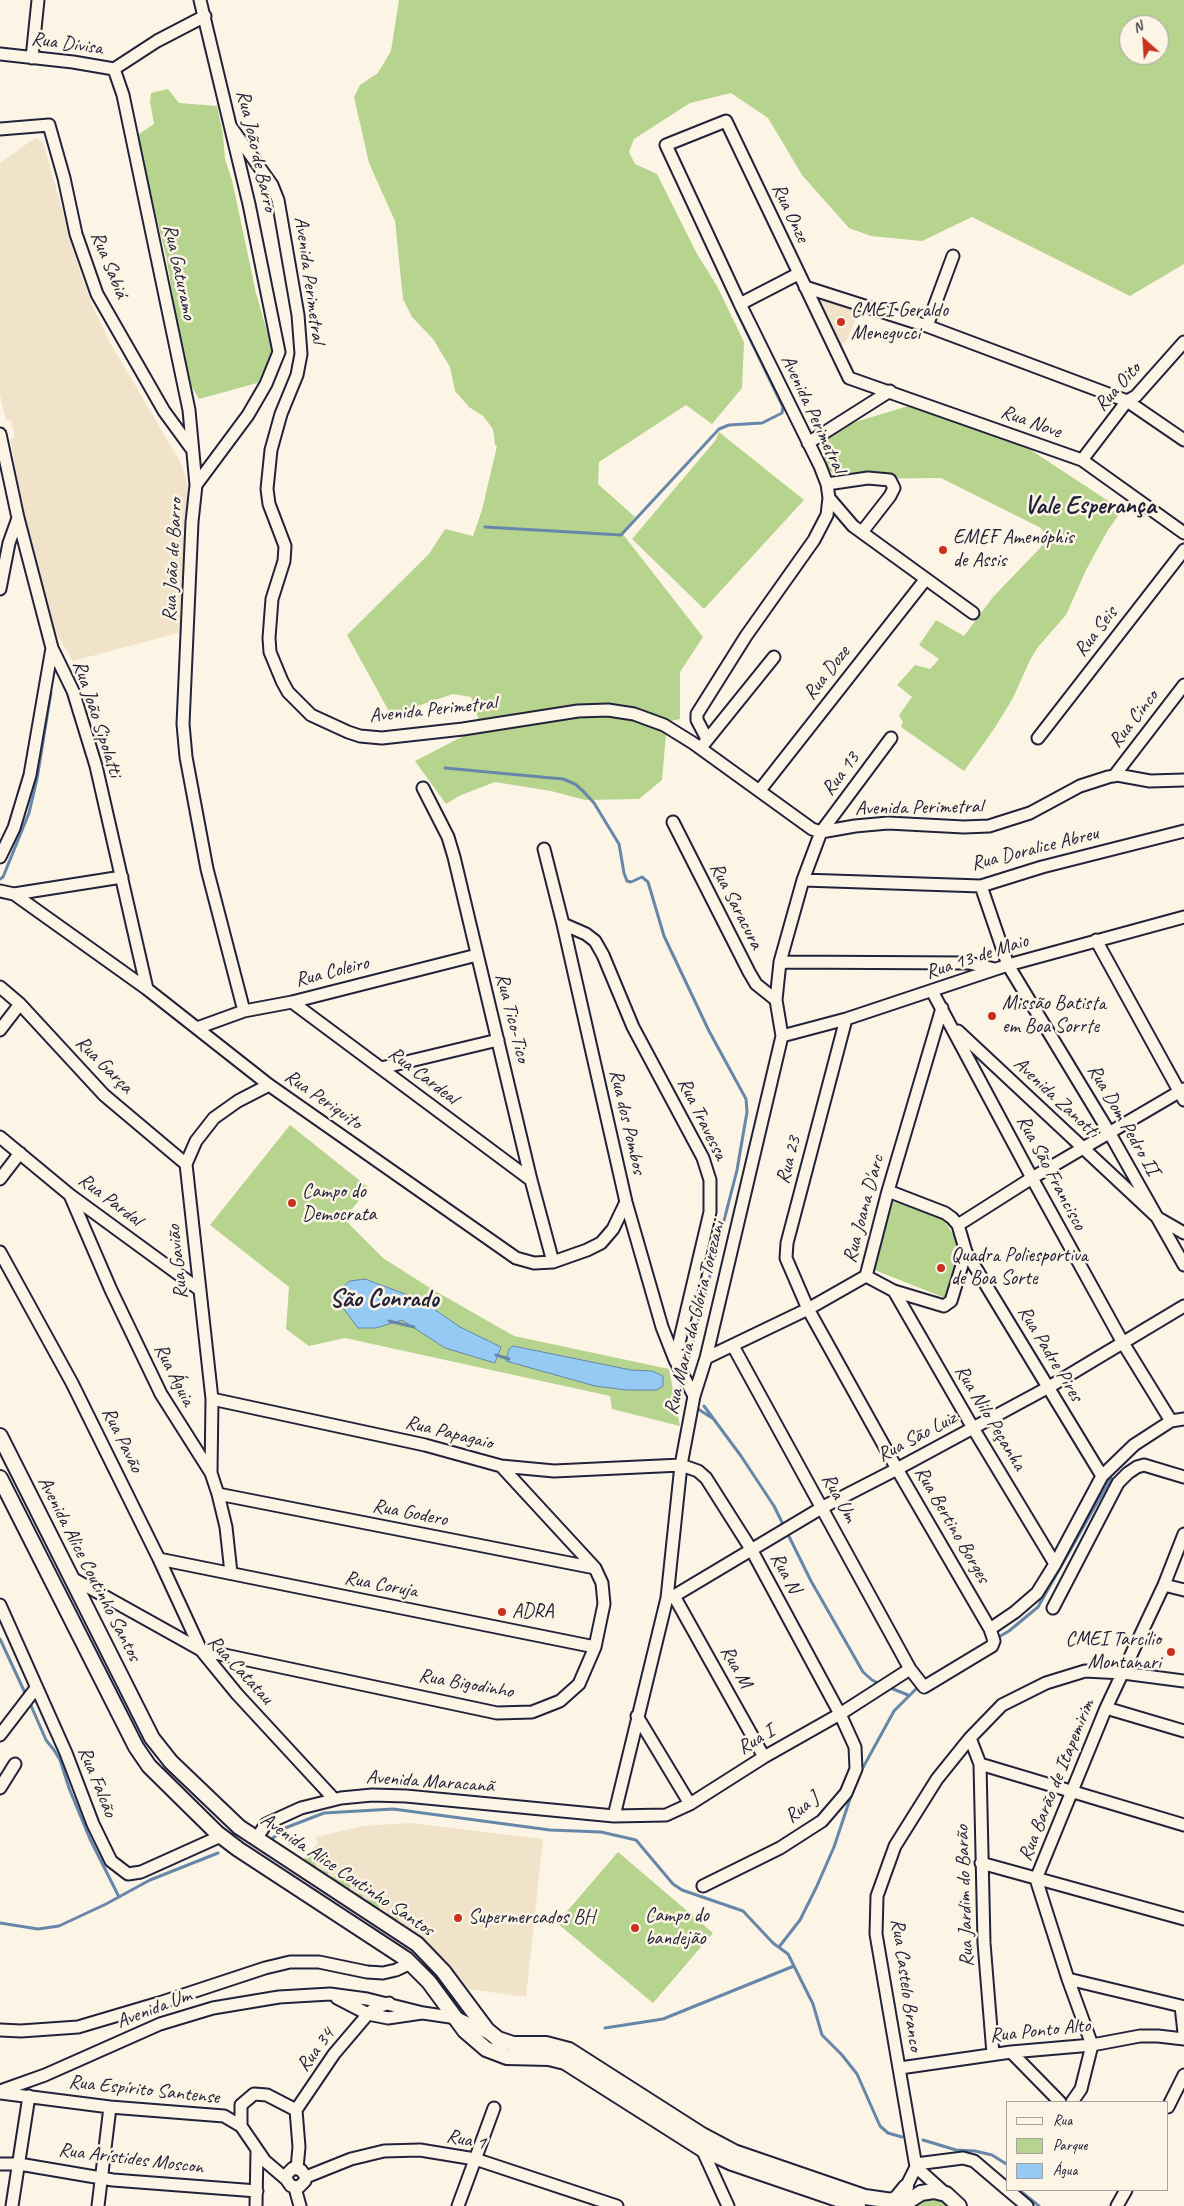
<!DOCTYPE html>
<meta charset="utf-8">
<style>
body{margin:0}
#map{position:relative;width:1184px;height:2206px;overflow:hidden;background:#fcf5e5;font-family:Caveat,sans-serif}
canvas{display:block}
.legend{position:absolute;left:1006px;top:2101px;width:162px;height:90px;box-sizing:border-box;background:#fcf5e5;border:1px solid #a5a1a1;margin:0;padding:6px 9px;list-style:none;font-size:15px;color:#22223b}
.legend li{display:flex;align-items:center;gap:10px;height:25px}
.legend b{width:25px;border:1px solid #a5a1a1}
.north{position:absolute;left:1119px;top:15px;width:50px;height:50px;box-sizing:border-box;background:#fcf5e5;border:1px solid #a5a1a1;border-radius:50%;rotate:334deg;font-size:14px;font-weight:700;line-height:20px;text-align:center;color:#22223b}
.north::after{content:'';display:block;margin:auto;width:18px;height:22px;background:#c8321e;clip-path:polygon(50% 0,100% 100%,50% 72%,0 100%)}
</style>
<div id="map">
<canvas width="1184" height="2206"></canvas>
<ul class="legend">
<li><b style="height:6px;background:#fcf5e5"></b>Rua</li>
<li><b style="height:14px;background:#b6d48d"></b>Parque</li>
<li><b style="height:14px;background:#94caf3"></b>Água</li>
</ul>
<div class="north">N</div>
</div>
<script>
const ctx = document.querySelector('canvas').getContext('2d');
ctx.lineJoin = 'round';
function fillPath(path, color) {
  ctx.fillStyle = color;
  ctx.fill(path, 'evenodd');
}
function toPath(rows) {
  const path = new Path2D();
  for (const r of rows) {
    path.moveTo(r[0], r[1]);
    for (let i = 2; i < r.length; i += 2) path.lineTo(r[i], r[i + 1]);
  }
  return path;
}
function trace(path, color, width, dash) {
  ctx.strokeStyle = color;
  ctx.lineWidth = width;
  ctx.lineCap = dash ? 'butt' : 'round';
  ctx.setLineDash(dash || []);
  ctx.stroke(path);
}
function label(font, color, halo, rows, align = 'center') {
  ctx.font = font + ' Caveat,sans-serif';
  ctx.lineWidth = 5;
  ctx.setLineDash([]);
  ctx.textBaseline = 'middle';
  ctx.strokeStyle = halo;
  ctx.fillStyle = color;
  for (const [text, x, y, turn = 0] of rows) {
    ctx.save();
    ctx.translate(x, y);
    ctx.rotate((+turn || 0) * Math.PI / 180);
    ctx.textAlign = isNaN(turn) ? turn : align;
    if (halo) ctx.strokeText(text, 0, 0);
    ctx.fillText(text, 0, 0);
    ctx.restore();
  }
}
const built = toPath([
 [35,138,43,142,79,269,92,305,109,341,179,460,185,474,188,488,182,632,73,661,54,630,24,513,10,439,15,437,11,420,6,421,0,395,0,163],
 [823,299,859,312,847,340,840,346,817,304],
 [410,1823,543,1839,526,1997,461,1988,303,1861,308,1852,318,1845,316,1837,363,1826]
]);
const green = toPath([
 [399,0,1184,0,1184,264,1130,296,972,217,922,241,871,236,849,228,802,175,768,118,731,93,690,103,634,139,629,152,635,164,657,174,697,254,717,286,744,342,742,388,712,424,686,405,599,462,598,484,635,517,622,533,703,637,680,672,680,719,667,722,662,780,639,799,585,800,551,791,495,782,461,795,446,804,415,761,481,727,471,697,453,694,391,715,347,635,429,554,445,529,473,536,482,510,497,446,495,445,493,429,483,416,469,407,455,391,450,367,433,339,412,317,403,299,395,221,369,163,354,97,360,85,378,73,391,51],
 [1129,25,1159,25,1159,55,1129,55],
 [168,89,179,103,217,106,223,134,225,159,232,180,256,293,272,349,262,377,257,383,199,399,189,382,185,367,166,256,142,158,139,134,154,124,150,102,151,93],
 [918,403,1017,441,1119,508,1120,513,1108,530,1086,570,1066,615,1038,647,1030,660,1013,698,994,729,964,771,901,727,903,722,899,715,912,697,897,685,915,665,930,669,939,659,919,645,936,620,964,636,993,597,1041,547,1046,536,1041,528,941,478,839,479,825,466,824,439,832,429],
 [719,432,804,500,704,609,632,539,715,441],
 [290,1125,369,1188,344,1219,383,1258,430,1288,514,1336,669,1369,680,1426,612,1409,610,1396,345,1338,309,1346,286,1329,289,1287,210,1225],
 [890,1201,940,1214,961,1246,945,1298,872,1269],
 [318,1845,313,1858,317,1868,328,1872,328,1876,350,1880,350,1891,363,1895,362,1899,379,1901,379,1912,399,1915,397,1925,305,1864,303,1861,308,1852],
 [618,1852,713,1933,653,2003,557,1923],
 [939,2197,955,2206,911,2206,918,2201]
]);
const water = toPath([
 [365,1279,421,1300,460,1327,501,1347,495,1363,445,1348,402,1320,376,1328,358,1328,343,1308,339,1290,350,1281,365,1279],
 [513,1346,631,1370,652,1371,663,1376,663,1386,657,1390,627,1390,595,1386,506,1361,509,1349,513,1346]
]);
const stream = toPath([
 [485,527,621,535,719,429,729,425,762,423,782,413,783,407,736,310,737,306],
 [445,768,563,779,575,784,583,791,594,803,619,844,624,873,627,881,631,882,642,877,648,882,664,936,709,1031,746,1099,747,1112,737,1170,688,1361],
 [0,879,3,877,29,813,37,779,51,692],
 [389,1321,414,1327],
 [496,1355,509,1359],
 [704,1406,741,1456,774,1506,811,1581,863,1672,872,1680,880,1684],
 [698,1409,712,1418],
 [997,1638,1009,1631,1038,1607,1111,1478],
 [0,1639,26,1695],
 [947,1667,982,1646],
 [888,1687,908,1695],
 [29,1701,46,1740,54,1750,60,1760,69,1788,90,1839,119,1897],
 [860,1773,894,1711,919,1686],
 [273,1838,285,1828,324,1813,393,1809,550,1830,601,1832,636,1840,673,1884,682,1890,743,1911,773,1943,788,1954,813,2004,822,2035,842,2055,857,2074,880,2126,888,2133,902,2137],
 [0,1923,38,1929,59,1926,106,1904,150,1880,218,1853],
 [779,1947,800,1920,816,1888,834,1847,852,1793],
 [605,2028,663,2019,794,1966],
 [923,2140,956,2150,975,2151,992,2155,1008,2165],
 [1019,2190,1039,2206]
]);
const minor = toPath([
 [200,0,249,204,279,352,266,384,248,415,196,485,192,522,183,724,186,757,207,869,244,1011],
 [0,54,73,62,114,69,157,41,205,16],
 [32,58,38,0],
 [114,69,123,95,189,410,196,485],
 [231,127,272,185,278,200,298,315,301,354,297,375,281,414,271,450,267,489,269,504,285,546,284,561,272,599,269,638,270,652,282,681,288,692,311,715,348,732,360,736,382,738,463,729,578,711,608,710,634,714,664,725,693,743,812,829,821,832,855,826,888,823,964,827,989,826,1030,813,1080,786,1108,777,1117,775,1150,781,1184,780],
 [0,129,49,125,64,178,76,234,97,294,164,411,191,448],
 [805,287,927,326,1127,401,1184,440],
 [740,304,798,274],
 [927,326,953,256],
 [0,434,18,518,52,648,73,691,96,766,147,989],
 [808,443,890,391],
 [1082,460,1127,401,1136,396,1184,342],
 [827,484,868,478,890,480,894,488,890,496,862,532],
 [829,498,853,526,973,613],
 [0,589,9,543,18,518],
 [1038,738,1184,550],
 [707,739,697,720,697,714,746,636,814,540,827,515,829,498,827,484,820,466,740,304,666,145,726,121,849,378,1082,460,1184,533],
 [703,745,774,657],
 [1114,776,1184,685],
 [423,788,448,837,454,857,531,1180,553,1262],
 [760,790,925,580],
 [673,822,749,972,756,984,776,1000],
 [544,849,563,924,626,1202,662,1327,675,1360,694,1396],
 [0,857,14,828,30,775,52,648],
 [803,880,981,886,1042,867,1184,831],
 [981,886,1008,965,1109,1132,1184,1265],
 [0,891,14,894,147,989,269,1085,516,1258,534,1263,553,1262,587,1250,601,1243,613,1229,626,1202],
 [14,894,122,877],
 [563,924,586,934,595,941,603,955,633,1027,703,1158,710,1180,710,1212,675,1360],
 [1096,940,1184,1100],
 [780,962,969,963,995,969],
 [0,987,20,1004,104,1095,186,1164],
 [932,991,1032,1178,1123,1343,1171,1421],
 [292,1002,531,1180],
 [197,1028,244,1011,292,1002,477,955],
 [0,1030,20,1004],
 [958,1031,1158,1218,1184,1233],
 [782,1036,846,1019,1008,965,1184,917],
 [381,1068,498,1040],
 [0,1137,70,1195,200,1290],
 [0,1179,20,1153],
 [70,1195,111,1290,161,1394,211,1473,218,1494,226,1527,231,1573],
 [958,1225,1032,1178,1184,1089],
 [0,1252,72,1383,159,1559,201,1650],
 [966,1252,1102,1476],
 [866,1276,894,1291,944,1306,951,1301,966,1252,958,1225,952,1218,945,1213,888,1191],
 [894,1291,973,1428,1055,1564],
 [733,1346,910,1669,924,1687,992,1646,994,1641,990,1629,897,1469,808,1309,786,1258,787,1243,846,1019],
 [706,1358,808,1309,866,1276,888,1191,942,1008],
 [212,1399,425,1445,501,1466,554,1471,681,1465,698,1471,706,1478,751,1549,840,1714,855,1747,856,1769,846,1793,822,1821,780,1848,703,1886],
 [211,1473,212,1399,186,1164,196,1141,214,1118,238,1101,269,1085],
 [218,1494,595,1568],
 [159,1559,595,1647],
 [72,1578,201,1650,237,1694,334,1799],
 [1164,1585,1184,1590],
 [674,1596,764,1757],
 [667,1598,674,1596,823,1507,897,1469,1049,1387,1184,1306],
 [0,1605,66,1753,93,1824,111,1861,128,1874,141,1872,221,1836],
 [1053,1608,1118,1483,1128,1473,1137,1467,1144,1465,1184,1477],
 [990,1629,1015,1612,1037,1593,1055,1564,1102,1476,1134,1445,1171,1421,1184,1419],
 [201,1650,497,1713,532,1712,560,1701,579,1684,595,1647,604,1604,602,1583,595,1568,501,1466],
 [1106,1708,1184,1731],
 [637,1716,690,1804],
 [0,1735,36,1688],
 [970,1738,980,1764,984,1943,993,2054],
 [980,1764,1184,1825],
 [0,1788,15,1764],
 [614,1816,667,1598,681,1465,694,1396,706,1358,782,1036,776,1000,780,962,803,880,821,832,891,738],
 [256,1839,266,1824,301,1808,341,1798,372,1795,406,1796,614,1816,666,1815,690,1804,764,1757,840,1714,910,1669],
 [981,1863,1184,1919],
 [1068,1979,1181,2006,1184,2033],
 [337,1998,368,2014,388,2018,422,2013],
 [0,2030,21,2031,78,2027,159,2003,265,1968,290,1962,319,1962,367,1972,383,1973,396,1970,411,1963],
 [1011,2052,1060,2102],
 [900,2068,1011,2052,1092,2045,1140,2036,1158,2036,1184,2039],
 [0,2091,45,2075,160,2024,213,2008,279,1997,330,1994,367,1999,423,2013,457,2018,486,2032],
 [0,2093,110,2107,224,2116,241,2126,265,2161,286,2179,291,2186,299,2187,305,2181,306,2177,301,2170,293,2168,287,2174,286,2179],
 [1072,2102,1081,2089,1092,2045,1068,1979,1036,1879,1106,1708,1164,1585,1184,1534],
 [1168,2107,1184,2075],
 [296,2110,334,2054,368,2014,375,2008,389,2003],
 [296,2110,299,2147,297,2168],
 [241,2126,241,2105,254,2094,267,2095,296,2110],
 [704,2147,702,2149,728,2206],
 [0,2164,19,2164,113,2180,257,2191],
 [916,2164,963,2158,974,2161,1008,2190],
 [306,2177,351,2159,384,2151,420,2150,475,2159,617,2206],
 [295,2188,300,2206],
 [1008,2190,1027,2206],
 [946,2194,916,2167,876,1934,877,1896,895,1846,937,1779,970,1738,1002,1705,1046,1683,1085,1671,1123,1673,1184,1681],
 [907,2195,906,2187,916,2167],
 [12,2206,29,2096],
 [98,2206,110,2107],
 [256,2206,257,2150],
 [458,2206,494,2108],
 [1117,2206,1126,2190]
]);
const major = toPath([
 [0,1436,152,1738,171,1762,239,1827,417,1944,443,1971,487,2030,498,2039,513,2044,546,2044,569,2050,702,2135,734,2152,865,2197,906,2203],
 [0,1478,136,1747,149,1766,217,1833,238,1849,406,1959,429,1982,465,2031,486,2049,507,2057,549,2058,565,2062,702,2149,732,2163,858,2206],
 [891,2201,897,2198,906,2187],
 [905,2206,910,2200,921,2193,934,2191,946,2194,959,2206]
]);
const markers = [
 [841,322,5,"#c8321e"],
 [943,550,5,"#c8321e"],
 [992,1016,5,"#c8321e"],
 [292,1203,5,"#c8321e"],
 [941,1268,5,"#c8321e"],
 [502,1612,5,"#c8321e"],
 [1171,1652,5,"#c8321e"],
 [458,1918,5,"#c8321e"],
 [635,1928,5,"#c8321e"]
];
const streetNames = [
 ["Rua Divisa",67,44,8],
 ["Rua João de Barro",256,151,77],
 ["Rua Onze",790,213,65],
 ["Rua Sabiá",109,265,68],
 ["Rua Gaturamo",179,272,78],
 ["Avenida Perimetral",309,280,82],
 ["Rua Oito",1118,387,-48],
 ["Avenida Perimetral",813,414,65],
 ["Rua Nove",1031,422,20],
 ["Rua João de Barro",173,560,-87],
 ["Rua Seis",1096,632,-52],
 ["Rua Doze",827,673,-52],
 ["Avenida Perimetral",433,710,-6],
 ["Rua João Sipolatti",97,719,72],
 ["Rua Cinco",1134,719,-52],
 ["Rua 13",841,774,-53],
 ["Avenida Perimetral",919,808,-1],
 ["Rua Doralice Abreu",1035,849,-14],
 ["Rua Saracura",736,906,63],
 ["Rua 13 de Maio",977,957,-18],
 ["Rua Coleiro",332,972,-14],
 ["Rua Tico-Tico",512,1018,76],
 ["Rua Garça",104,1065,45],
 ["Rua Cardeal",423,1076,37],
 ["Avenida Zanotti",1056,1098,43],
 ["Rua Periquito",323,1100,35],
 ["Rua Travessa",702,1119,64],
 ["Rua Dom Pedro II",1123,1120,60],
 ["Rua dos Pombos",627,1122,77],
 ["Rua 23",789,1160,-75],
 ["Rua São Francisco",1051,1173,62],
 ["Rua Pardal",110,1200,37],
 ["Rua Joana D'arc",864,1209,-75],
 ["Rua Gavião",178,1262,-96],
 ["Rua Maria da Glória Torezani",695,1318,-76],
 ["Rua Padre Pires",1050,1354,59],
 ["Rua Águia",174,1375,63],
 ["Rua Nilo Peçanha",990,1418,59],
 ["Rua Papagaio",449,1433,14],
 ["Rua São Luiz",917,1437,-28],
 ["Rua Pavão",122,1440,64],
 ["Rua Um",839,1498,61],
 ["Rua Godero",410,1513,11],
 ["Rua Bertino Borges",952,1525,60],
 ["Avenida Alice Coutinho Santos",89,1569,63],
 ["Rua N",785,1573,62],
 ["Rua Coruja",381,1585,11],
 ["Rua M",736,1667,61],
 ["Rua Catatau",240,1670,47],
 ["Rua Bigodinho",466,1684,10],
 ["Rua I",756,1740,-31],
 ["Rua Barão de Itapemirim",1057,1780,-68],
 ["Rua Falcão",97,1782,68],
 ["Avenida Maracanã",430,1782,4],
 ["Rua J",802,1808,-39],
 ["Avenida Alice Coutinho Santos",347,1875,34],
 ["Rua Jardim do Barão",965,1896,-92],
 ["Rua Castelo Branco",906,1985,82],
 ["Avenida Um",154,2009,-21],
 ["Rua Ponto Alto",1040,2031,-6],
 ["Rua 34",316,2050,-53],
 ["Rua Espírito Santense",144,2090,6],
 ["Rua 1",466,2140,12],
 ["Rua Arístides Moscon",131,2159,7]
];
const poiNames = [
 ["CMEI Geraldo",851,311],
 ["Menegucci",851,334],
 ["EMEF Amenóphis",953,538],
 ["de Assis",953,561],
 ["Missão Batista",1002,1004],
 ["em Boa Sorrte",1002,1027],
 ["Campo do",302,1192],
 ["Democrata",302,1215],
 ["Quadra Poliesportiva",951,1256],
 ["de Boa Sorte",951,1279],
 ["ADRA",512,1612],
 ["CMEI Tarcílio",1161,1640,"right"],
 ["Montanari",1161,1663,"right"],
 ["Campo do",645,1916],
 ["bandejão",645,1939],
 ["Supermercados BH",468,1918]
];
const districtNames = [
 ["Vale Esperança",1090,506],
 ["São Conrado",384,1299]
];
fillPath(built, '#f1e2ca');
fillPath(green, '#b6d48d');
fillPath(water, '#94caf3');
trace(water, '#6687a9', 1);
trace(stream, '#6687a9', 3);
trace(minor, '#22223b', 15);
trace(major, '#22223b', 18);
trace(minor, '#fcf5e5', 11);
trace(major, '#fcf5e5', 14);
for (const [x, y, r, color] of markers) {
  const dot = new Path2D();
  dot.arc(x, y, r, 0, 2 * Math.PI);
  ctx.fillStyle = color;
  ctx.fill(dot);
  trace(dot, '#fcf5e5', 2);
}
label('20px', '#22223b', '#fcf5e5', streetNames);
label('20px', '#22223b', '#fcf5e5', poiNames, 'left');
label('bold 25px', '#22223b', '#fcf5e5', districtNames);
</script>
